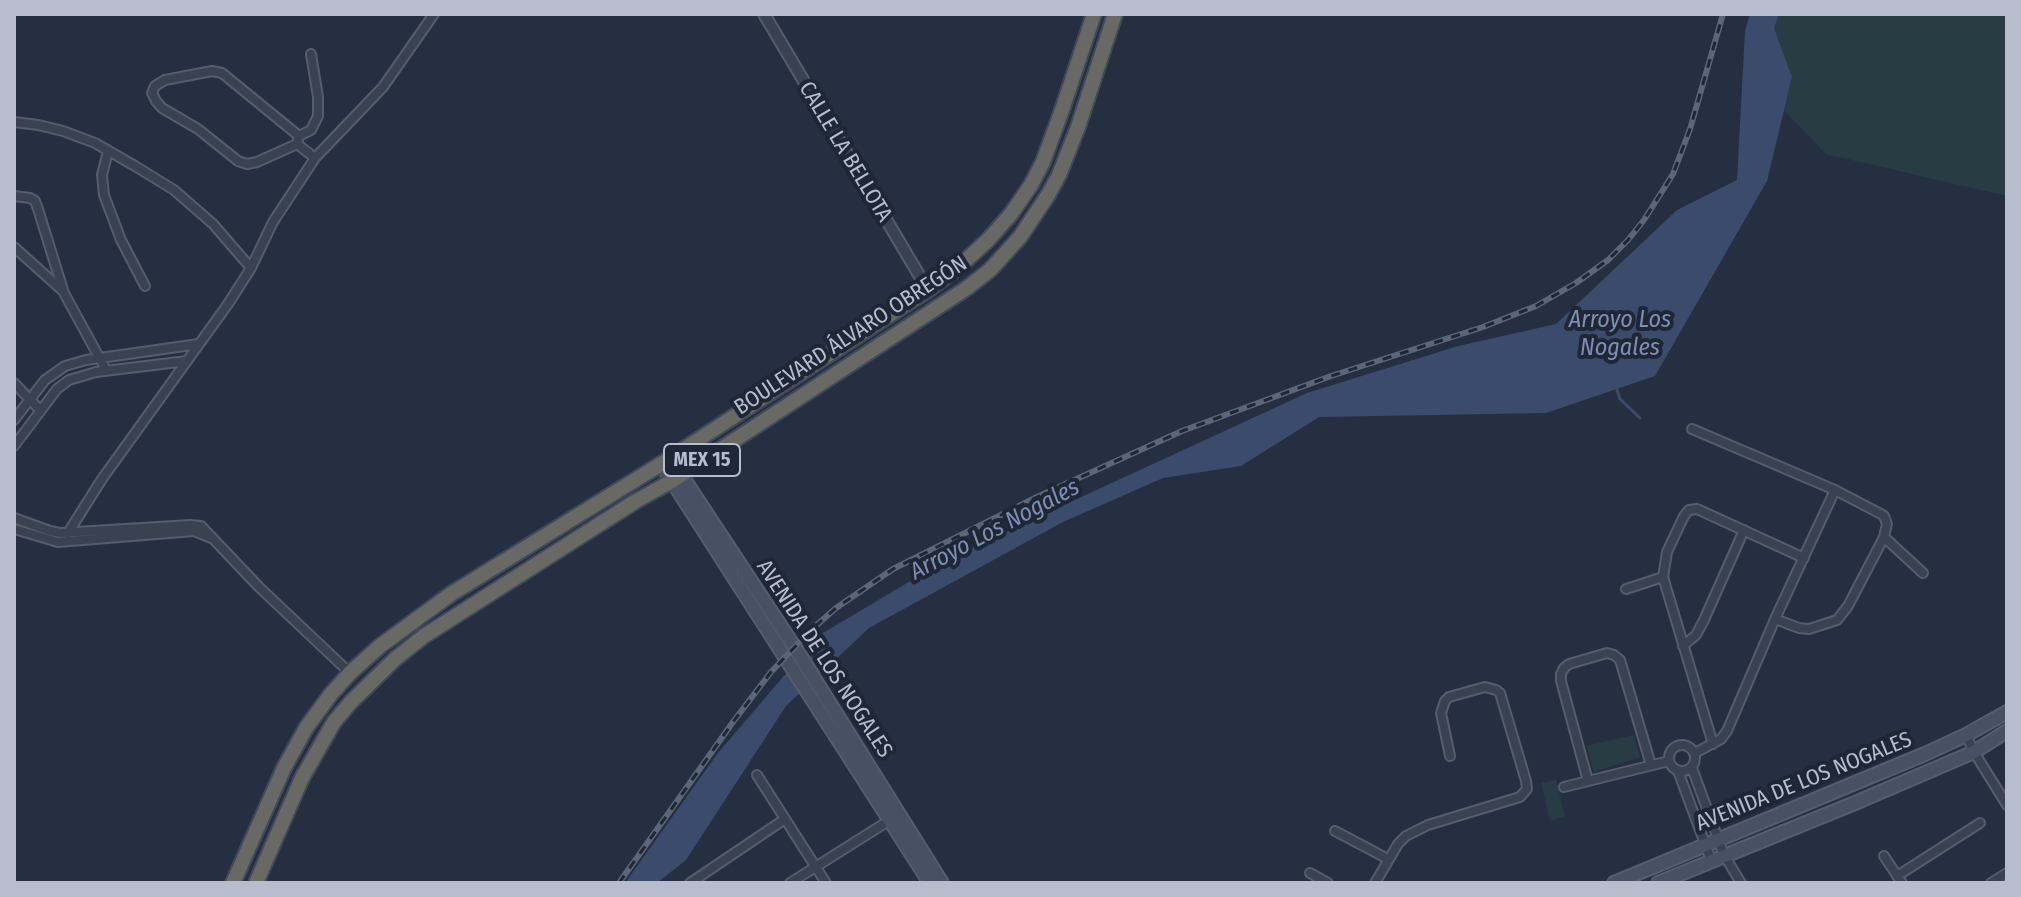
<!DOCTYPE html>
<meta charset="utf-8">
<style>
body{margin:0}
#map{position:relative;width:2021px;height:897px;overflow:hidden;background:#262f42;font-family:"Fira Sans Condensed",sans-serif}
canvas{display:block}
.frame{position:absolute;inset:0;border:16px solid #b7bdcc;pointer-events:none}
</style>
<div id="map">
<canvas width="2021" height="897"></canvas>
<div class="frame"></div>
</div>
<script>
const ctx = document.querySelector('canvas').getContext('2d');
ctx.lineJoin = 'round';
function fillPath(path, color) {
  ctx.fillStyle = color;
  ctx.fill(path, 'evenodd');
}
function toPath(rows) {
  const path = new Path2D();
  for (const r of rows) {
    if (r.length === 3) {
      path.moveTo(r[0] + r[2], r[1]);
      path.arc(r[0], r[1], r[2], 0, 2 * Math.PI);
      continue;
    }
    path.moveTo(r[0], r[1]);
    for (let i = 2; i < r.length; i += 2) path.lineTo(r[i], r[i + 1]);
  }
  return path;
}
function trace(path, color, width, dash) {
  ctx.strokeStyle = color;
  ctx.lineWidth = width;
  ctx.lineCap = dash ? 'butt' : 'round';
  ctx.setLineDash(dash || []);
  ctx.stroke(path);
}
function label(font, color, halo, rows, align = 'center') {
  ctx.font = font + ' "Fira Sans Condensed",sans-serif';
  ctx.lineWidth = 8;
  ctx.setLineDash([]);
  ctx.textBaseline = 'middle';
  ctx.strokeStyle = halo;
  ctx.fillStyle = color;
  for (const [text, x, y, turn = 0] of rows) {
    ctx.save();
    ctx.translate(x, y);
    ctx.rotate((+turn || 0) * Math.PI / 180);
    ctx.textAlign = isNaN(turn) ? turn : align;
    if (halo) ctx.strokeText(text, 0, 0);
    ctx.fillText(text, 0, 0);
    ctx.restore();
  }
}
const green = toPath([
 [1779,14,2007,14,2007,196,1826,154,1784,110,1792,77,1774,28],
 [1634,735,1640,757,1594,772,1586,746],
 [1556,780,1565,816,1550,821,1541,783]
]);
const water = toPath([
 [1750,14,1779,14,1774,28,1792,77,1767,181,1655,376,1546,413,1319,417,1241,466,1163,478,1063,522,869,628,786,706,686,860,657,883,625,883,718,753,818,636,949,558,1307,393,1458,346,1556,324,1677,210,1737,180,1745,31]
]);
const stream = toPath([
 [1616,387,1620,399,1640,418]
]);
const minor = toPath([
 [14,122,38,125,63,131,95,143,135,166,174,190,213,224,251,268],
 [299,136,311,130,318,116,318,97,311,54],
 [297,144,257,162,247,164,238,161,198,129,162,108,156,101,152,93,155,86,165,80,212,71,222,73,299,136,297,144,315,158],
 [108,151,102,175,104,195,121,240,145,286],
 [14,196,30,198,35,201,38,209,63,290],
 [14,247,63,291,106,370],
 [14,383,40,410],
 [14,420,45,380,65,366,86,360,199,344],
 [1692,429,1835,490,1881,514,1884,516,1887,524,1884,537,1923,573],
 [14,446,57,389,69,380,96,372,187,361],
 [14,518,50,531,60,533,190,525,201,526,259,587,350,673],
 [14,529,58,542,194,531,211,538],
 [68,533,102,479,228,304,251,268,273,222,315,158,383,87,434,14],
 [1626,589,1663,577],
 [1775,619,1799,628,1809,629,1837,620,1848,606,1884,537],
 [1683,646,1696,635,1704,620,1744,530],
 [1966,735,1974,752,2007,805],
 [1713,744,1663,577,1667,552,1684,516,1689,510,1697,509,1804,558],
 [1682,758,13],
 [1695,753,1721,739,1727,731,1775,619,1835,490],
 [1692,768,1724,855,1741,883],
 [1678,771,1711,860],
 [757,775,826,883],
 [1588,781,1561,681,1561,674,1564,668,1569,664,1607,653,1614,655,1620,660,1651,765],
 [1564,787,1669,761],
 [1335,831,1388,859],
 [1884,856,1902,883],
 [1310,873,1328,883],
 [1897,876,1980,823],
 [690,883,785,819],
 [790,883,890,820],
 [1375,883,1398,844,1406,836,1428,825,1520,797,1527,789,1526,781,1500,693,1496,690,1485,687,1449,697,1445,701,1441,713,1450,756],
 [1991,883,2007,873]
]);
const tertiary = toPath([
 [764,14,928,290]
]);
const secondary = toPath([
 [670,458,797,651,942,883],
 [661,464,930,883],
 [1614,883,1925,754,1966,735,2007,712],
 [1658,883,1855,803,1974,752,2007,731]
]);
const trunk = toPath([
 [233,883,284,768,306,728,331,694,350,673,380,646,451,594,661,464,928,290,962,264,989,239,1011,214,1031,185,1043,162,1062,110,1094,14],
 [256,883,302,778,334,722,351,702,395,659,424,636,636,501,672,481,967,288,990,270,1020,237,1048,195,1059,175,1078,127,1115,14]
]);
const rail = toPath([
 [619,883,733,722,771,672,811,630,836,608,893,569,1037,497,1182,431,1331,376,1483,327,1536,306,1576,283,1608,260,1628,240,1644,220,1673,174,1690,129,1723,14]
]);
const shields = [
 [702,460,76]
];
const shieldNames = [
 ["MEX 15",702,460]
];
const streetNames = [
 ["CALLE LA BELLOTA",845,152,59],
 ["BOULEVARD ÁLVARO OBREGÓN",851,336,-33],
 ["AVENIDA DE LOS NOGALES",824,659,57],
 ["AVENIDA DE LOS NOGALES",1804,782,-22]
];
const waterNames = [
 ["Arroyo Los",1620,320],
 ["Nogales",1620,348],
 ["Arroyo Los Nogales",995,530,-28]
];
fillPath(green, '#283d43');
fillPath(water, '#3b4b6b');
trace(stream, '#3b4b6b', 3);
trace(minor, '#555d6c', 12);
trace(tertiary, '#555d6c', 14);
trace(secondary, '#555d6c', 16);
trace(trunk, '#424a59', 18);
trace(minor, '#3a4252', 8);
trace(tertiary, '#3a4252', 10);
trace(secondary, '#485065', 12);
trace(trunk, '#686864', 14);
trace(rail, '#5c6579', 6);
trace(rail, '#1f2737', 3, [9]);
for (const [x, y, w] of shields) {
  const box = new Path2D();
  box.roundRect(x - w / 2, y - 16, w, 32, 6);
  ctx.fillStyle = '#1f2737';
  ctx.fill(box);
  trace(box, '#b7bdcc', 2);
}
label('bold 20px', '#b7bdcc', null, shieldNames);
label('22px', '#b7bdcc', '#1f2737', streetNames);
label('italic 24px', '#7e8fb3', '#1f2737', waterNames);
</script>
